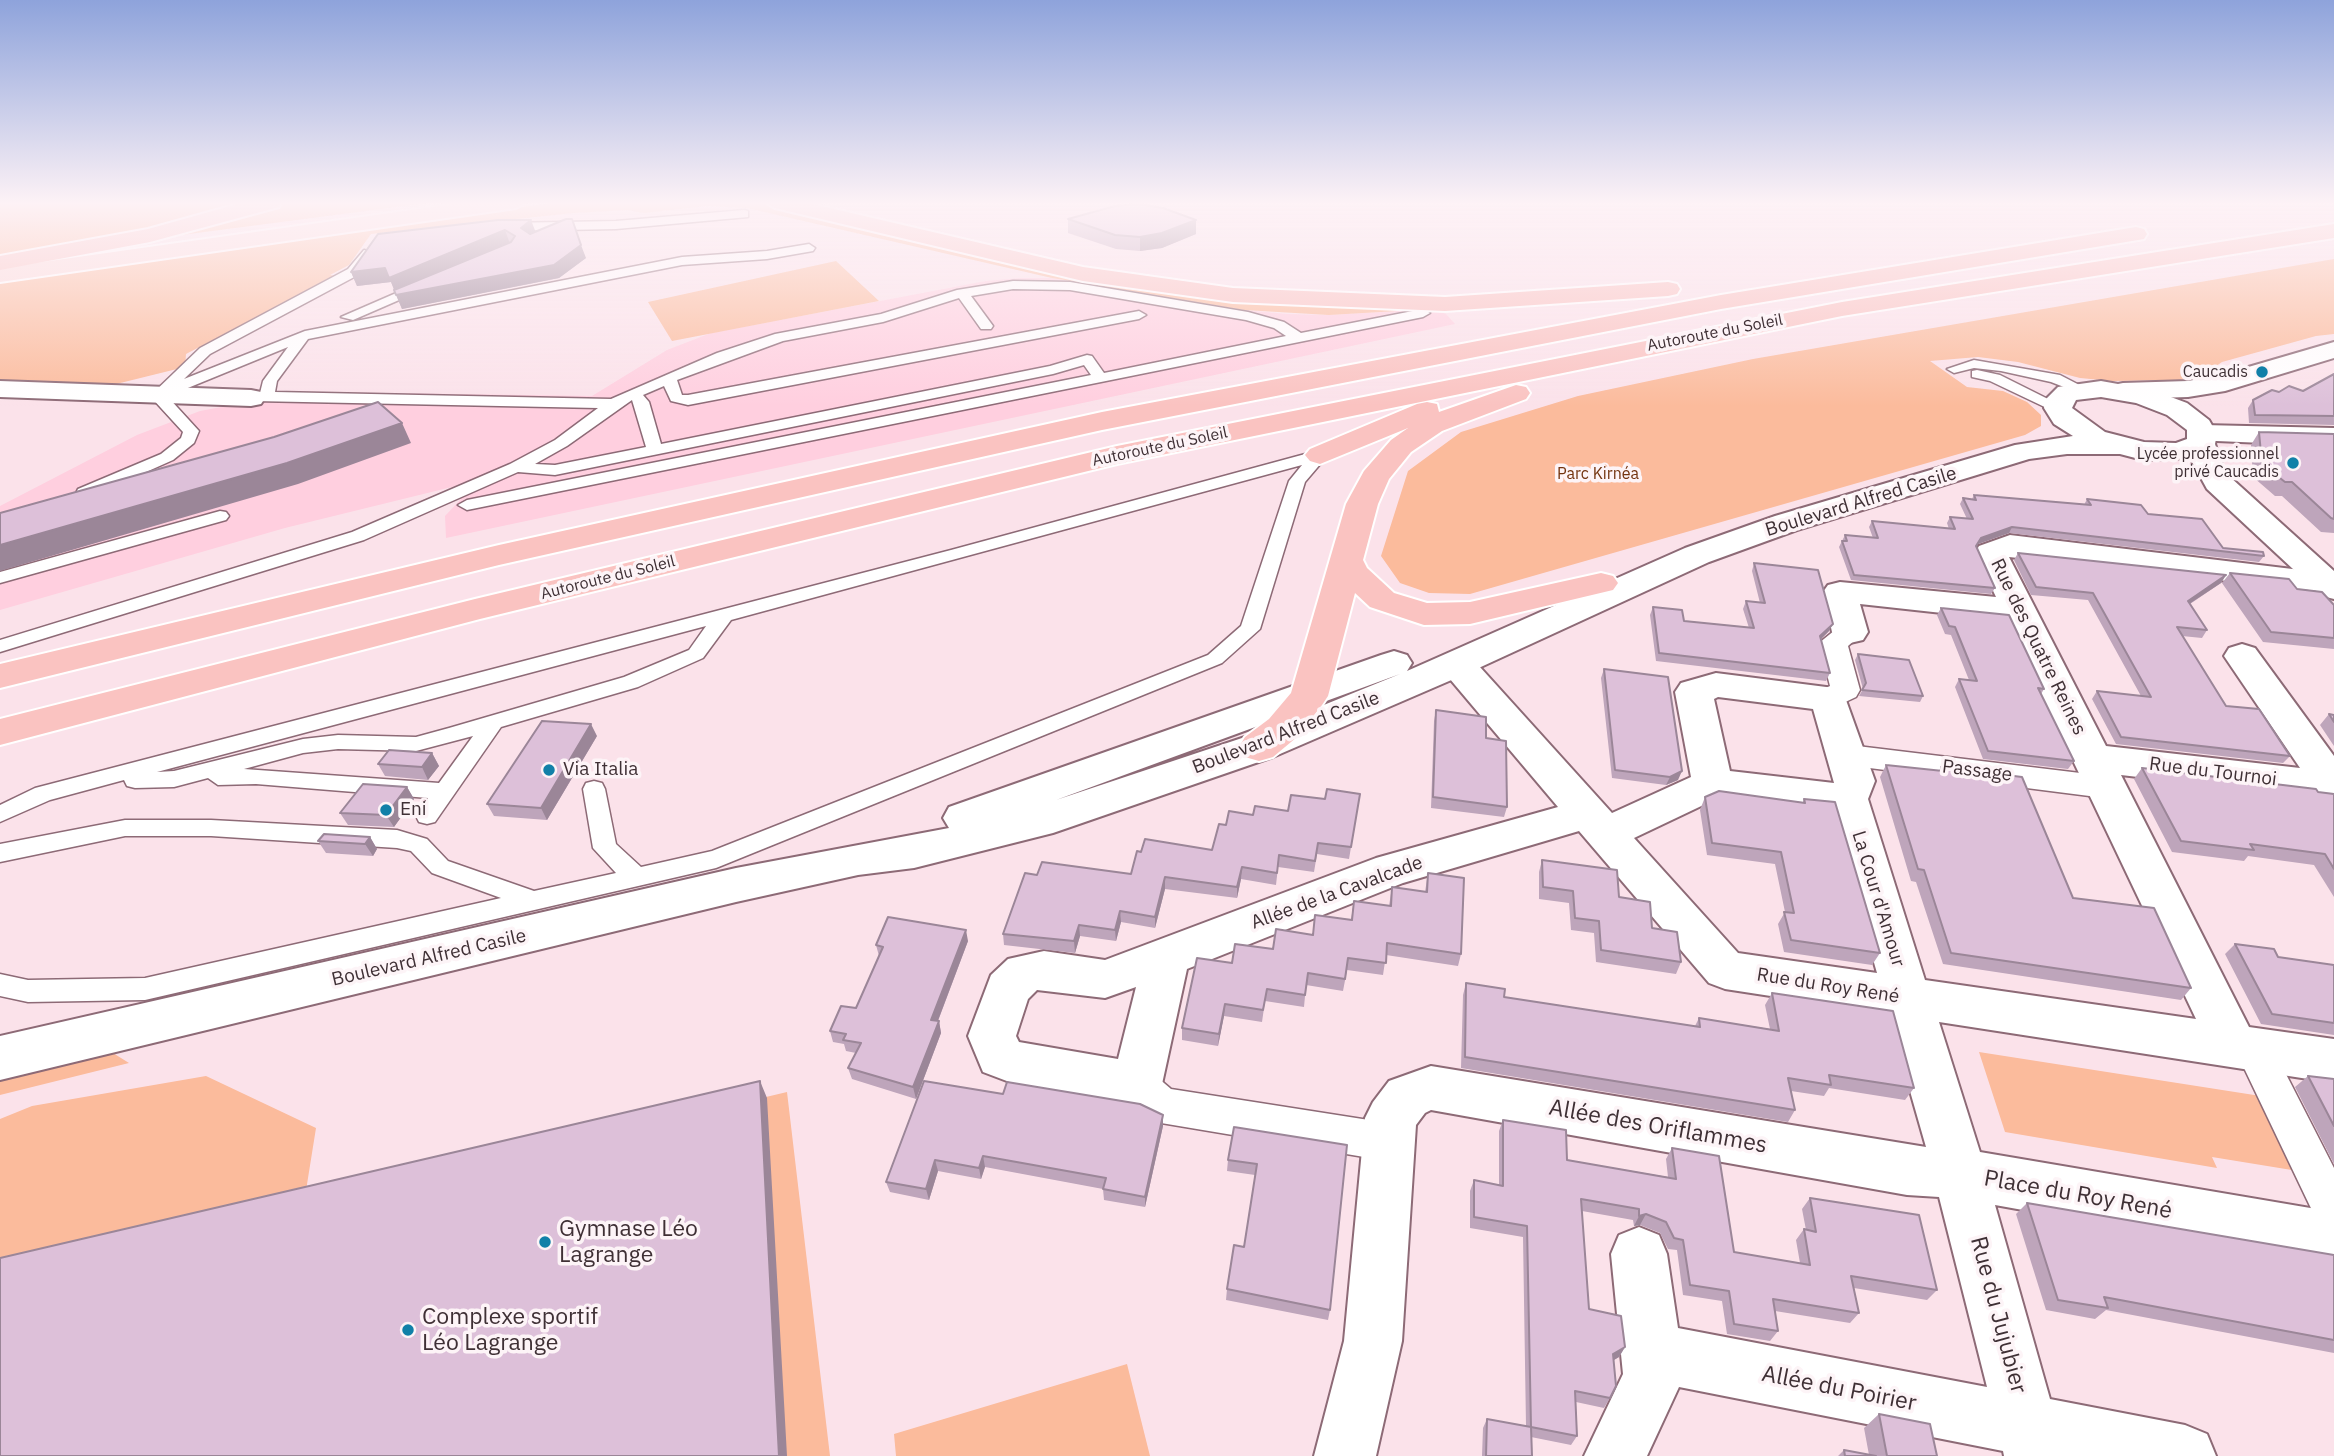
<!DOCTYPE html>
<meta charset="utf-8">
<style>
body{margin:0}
canvas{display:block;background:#fbe2ea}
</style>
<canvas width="2334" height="1456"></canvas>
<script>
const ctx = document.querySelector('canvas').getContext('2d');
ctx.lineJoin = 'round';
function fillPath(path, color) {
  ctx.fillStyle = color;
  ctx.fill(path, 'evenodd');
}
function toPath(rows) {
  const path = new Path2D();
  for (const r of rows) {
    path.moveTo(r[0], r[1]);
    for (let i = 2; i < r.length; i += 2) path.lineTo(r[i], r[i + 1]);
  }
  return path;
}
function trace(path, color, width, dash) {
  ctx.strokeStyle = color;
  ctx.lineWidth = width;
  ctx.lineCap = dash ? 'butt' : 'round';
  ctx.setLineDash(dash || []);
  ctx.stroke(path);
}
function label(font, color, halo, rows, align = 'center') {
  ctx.font = font + ' "IBM Plex Sans",sans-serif';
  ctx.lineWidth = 7;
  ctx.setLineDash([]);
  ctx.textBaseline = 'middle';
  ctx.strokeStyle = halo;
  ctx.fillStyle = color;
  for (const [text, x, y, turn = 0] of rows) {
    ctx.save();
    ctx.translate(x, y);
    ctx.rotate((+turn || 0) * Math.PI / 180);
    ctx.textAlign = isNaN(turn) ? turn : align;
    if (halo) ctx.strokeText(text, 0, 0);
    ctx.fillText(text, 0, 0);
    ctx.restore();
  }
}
const built = toPath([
 [1020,278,1052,278,1244,310,1287,314,1329,315,1432,309,1446,314,1455,324,446,538,445,516,461,499,460,485,285,528,0,610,0,506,137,435,200,411,237,404,250,391,592,396,667,350,711,333,986,281]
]);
const green = toPath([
 [0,202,248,202,143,231,0,258],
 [280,202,435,202,166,237],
 [563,202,757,202,1093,279,1432,309,1329,315,1244,310,1052,278,747,208,707,206,644,213,627,210,574,213,371,234,349,265,330,275,336,276,186,354,185,367,104,387,0,383,0,279,425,218],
 [2334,259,2334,334,2316,336,2222,362,2203,375,2179,380,2112,381,2080,378,2018,362,1978,357,1930,361,1967,387,2003,391,2027,402,2041,415,2041,426,2025,435,1470,594,1429,593,1400,583,1381,556,1408,471,1461,432,1578,396,1753,359],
 [836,261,879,301,672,341,648,302],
 [1979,1052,2267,1097,2304,1172,2212,1157,2217,1168,2005,1132],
 [113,1053,129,1063,0,1095,0,1080],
 [206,1076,316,1128,304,1203,450,1172,787,1092,830,1456,0,1456,0,1119,32,1106],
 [1127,1364,1150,1456,896,1456,894,1434]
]);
const service = toPath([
 [744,210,748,211,748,217,616,229,506,231,500,227,506,223,616,221,744,210],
 [809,244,815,248,813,251,767,259,682,265,308,339,277,381,275,392,611,399,717,353,775,334,881,314,957,290,1013,281,1070,282,1248,312,1284,322,1301,333,1423,309,1430,313,1423,317,467,510,458,505,467,500,1091,375,1084,365,1053,374,555,475,518,472,364,540,0,652,0,640,352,532,510,464,555,440,598,408,254,401,251,398,260,393,263,381,288,347,178,392,170,393,167,396,199,431,194,443,173,460,90,497,78,497,76,493,78,489,161,454,181,438,183,432,150,396,200,348,348,269,364,250,374,253,358,275,210,354,184,379,305,331,682,257,767,251,809,244],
 [1013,289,1070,290,1246,320,1274,328,1286,336,1104,373,1092,356,1087,355,1050,366,661,444,649,402,643,395,664,386,671,401,688,405,1139,319,1146,315,1139,311,688,395,682,395,677,380,783,341,883,322,959,298,981,329,991,329,993,326,971,296,1013,289],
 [632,400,646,447,555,465,535,464,567,446,632,400],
 [417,284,429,287,353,320,341,317,417,284],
 [1974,360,2060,375,2089,390,2082,394,2051,382,2001,371,1974,368,1954,373,1947,369,1974,360],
 [1977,370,2000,375,2066,408,2063,411,2053,411,1990,381,1972,377,1972,371,1977,370],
 [1320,450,1328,455,1305,482,1260,629,1222,663,716,868,145,1000,28,1002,0,996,0,974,28,980,145,978,501,898,432,873,411,851,397,848,211,836,125,836,0,862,0,844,125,820,211,820,397,830,427,839,448,861,534,891,616,873,593,848,583,789,586,783,594,781,602,783,605,789,616,844,641,867,712,851,1208,655,1241,626,1289,481,1302,465,731,620,703,658,638,687,501,727,435,822,427,824,419,822,416,816,428,798,256,784,218,785,208,778,174,787,135,788,127,786,124,780,50,800,0,822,0,805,35,788,951,550,1320,450],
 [706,626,689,650,624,677,449,728,416,737,338,735,303,739,174,771,157,772,706,626],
 [473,736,439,783,244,769,303,753,338,749,416,751,473,736],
 [220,511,226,512,229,516,226,520,0,583,0,572,220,511]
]);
const pedestrian = toPath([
 [1850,623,1860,626,1864,632,1848,646,1860,690,1856,697,1839,705,1829,708,1819,705,1815,698,1819,691,1830,686,1819,643,1840,626,1850,623],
 [1849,745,2105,776,2116,779,2121,787,2116,795,2105,798,1838,764,1834,756,1838,748,1849,745],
 [2254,1033,2267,1037,2334,1168,2334,1231,2319,1225,2235,1049,2241,1037,2254,1033],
 [1137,1067,1151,1072,1171,1089,1388,1123,1402,1129,1408,1142,1402,1155,1388,1161,1161,1123,1147,1118,1123,1096,1118,1084,1123,1072,1137,1067]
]);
const minor = toPath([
 [2334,342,2334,358,2225,391,2188,397,2123,399,2113,397,2109,391,2113,385,2123,383,2188,381,2221,375,2334,342],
 [0,381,251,390,261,392,265,398,261,404,251,406,0,397,0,381],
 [2203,425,2334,428,2334,446,2193,440,2189,434,2193,428,2203,425],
 [2010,535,2334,574,2334,590,2327,592,2009,557,2106,746,2300,768,2224,656,2229,648,2242,644,2255,648,2334,756,2334,800,2121,775,2249,1027,2334,1039,2334,1083,1939,1022,1980,1152,2334,1212,2334,1266,1995,1205,2050,1399,2185,1425,2207,1434,2216,1456,2004,1456,2003,1451,1679,1387,1647,1456,1584,1456,1623,1374,1611,1254,1619,1235,1639,1227,1659,1235,1667,1254,1678,1328,1987,1387,1939,1197,1907,1195,1431,1110,1425,1113,1416,1125,1402,1341,1376,1456,1314,1456,1344,1341,1365,1118,1373,1102,1389,1081,1431,1066,1926,1147,1888,1014,1725,989,1709,983,1579,831,1403,883,1187,969,1162,1084,1155,1100,1137,1106,1020,1086,983,1072,968,1036,991,975,1008,959,1044,951,1105,960,1376,858,1558,807,1444,672,1439,664,1444,656,1457,652,1470,656,1612,813,1691,777,1675,692,1681,683,1716,673,1842,689,1875,781,1868,799,1925,980,2196,1019,2006,620,1860,604,1868,632,1863,640,1850,643,1837,640,1832,632,1823,592,1828,585,1840,582,1996,597,1975,553,1979,546,2010,535],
 [1718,697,1813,709,1834,783,1730,771,1714,699,1718,697],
 [1716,799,1831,812,1877,973,1738,953,1634,838,1716,799],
 [1136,987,1118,1059,1019,1042,1016,1036,1028,999,1037,990,1105,998,1136,987]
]);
const tertiary = toPath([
 [2101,381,2152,390,2187,403,2209,420,2217,434,2215,444,2222,465,2230,477,2334,571,2334,599,2322,596,2207,489,2190,458,2143,460,2120,454,2067,454,2029,459,1797,530,1709,562,1470,672,1273,757,1053,833,914,868,858,875,736,902,0,1080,0,1036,736,868,949,828,943,818,949,807,1381,655,1394,651,1407,655,1412,663,1407,671,1685,548,1775,516,2015,445,2073,436,2054,424,2044,408,2045,400,2058,387,2101,381],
 [2101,397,2136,403,2167,415,2187,430,2187,439,2176,443,2144,442,2105,432,2072,408,2076,400,2101,397],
 [1400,674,1245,737,1056,800,1400,674]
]);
const primary = toPath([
 [468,202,526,202,516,208,0,282,0,268,468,202]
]);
const motorway = toPath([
 [245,202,281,202,279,207,150,242,0,270,0,256,148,229,245,202],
 [765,202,804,202,1083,267,1233,288,1445,297,1668,282,1677,284,1680,289,1677,294,1668,296,1445,311,1233,302,1083,281,775,208,765,202],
 [2334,224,2334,238,1842,316,1117,464,480,619,0,745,0,719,475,599,1117,446,1842,302,2334,224],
 [2136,227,2144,229,2147,234,2144,239,1721,309,1102,430,499,565,0,688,0,664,499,545,1102,412,1721,295,2136,227],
 [1516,385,1526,387,1530,393,1526,399,1442,431,1411,452,1389,479,1378,504,1363,560,1367,568,1394,593,1427,603,1470,602,1601,573,1613,576,1618,583,1613,590,1470,624,1424,625,1370,607,1355,593,1328,696,1322,705,1297,737,1273,757,1259,761,1245,757,1239,747,1245,737,1269,719,1291,693,1346,504,1364,471,1391,440,1408,428,1320,464,1310,461,1305,455,1310,449,1417,404,1427,402,1437,404,1439,412,1516,385]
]);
const wall = toPath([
 [1068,219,1196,220,1196,234,1162,248,1140,251,1116,249,1068,233],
 [498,220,535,232,586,258,559,278,402,309,391,282,357,286,351,272],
 [2334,374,2334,425,2249,423,2248,408,2253,400,2279,392,2303,391],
 [2259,432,2334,434,2334,533,2321,532,2282,496,2275,496,2253,477,2251,445],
 [1974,495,2084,505,2087,499,2148,514,2223,548,2264,556,2259,562,2009,533,1978,544,1976,547,1995,588,1991,594,1851,580,1839,547,1845,535,1873,538,1869,527,1872,521,1949,529,1947,523,1950,517,1967,519,1960,504,1963,498,1972,499],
 [2018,553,2226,575,2221,583,2190,604,2207,630,2202,638,2182,636,2226,706,2290,756,2283,763,2116,744,2092,699,2097,691,2141,696,2088,600,2031,595,2014,560],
 [1754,563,1829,631,1821,639,1830,673,1826,681,1656,661,1650,615,1653,607,1684,621,1749,628,1743,609,1746,601,1760,603,1752,571],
 [2230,573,2297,589,2334,605,2334,649,2263,642,2222,583],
 [1941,608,2044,689,2041,694,2074,761,2068,769,1983,759,1955,687,1959,679,1969,680,1951,635,1945,634,1937,615],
 [1858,654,1923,696,1920,702,1859,696,1863,689,1855,660],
 [1604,669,1678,780,1666,785,1612,778,1601,678],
 [1436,710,1486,738,1507,807,1504,817,1431,808,1434,721],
 [2329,714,2334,715,2334,746,2320,725],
 [597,736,547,820,494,816,487,804],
 [432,753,439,766,428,780,385,776,378,764],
 [1886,765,1939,771,1941,767,2073,898,2191,988,2181,1000,1943,964,1916,882,1911,881,1880,777],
 [2142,768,2334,794,2334,897,2314,865,2248,856,2244,861,2172,852,2134,779],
 [407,787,414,799,394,827,348,825,340,813],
 [1360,794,1349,859,1317,854,1314,872,1278,867,1276,885,1241,879,1237,898,1165,889,1155,928,1121,922,1116,941,1080,936,1075,953,1004,945,1003,934,1037,875,1131,874,1141,852,1212,850,1226,825,1253,815,1288,811,1325,799],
 [1705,797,1803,802,1804,799,1880,953,1872,965,1784,952,1778,924,1785,912,1775,864,1707,855,1700,810],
 [370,837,377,849,373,856,326,853,318,841],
 [1542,860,1619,897,1652,928,1681,962,1676,974,1596,962,1594,933,1571,930,1569,903,1539,899,1539,872],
 [1428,873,1461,954,1458,966,1386,955,1383,975,1347,970,1343,991,1306,985,1304,1007,1265,1001,1262,1022,1224,1016,1218,1046,1182,1040,1182,1028,1232,963,1351,920,1354,901,1389,906,1392,887,1425,892],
 [968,941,938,1021,939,1021,941,1033,916,1099,852,1079,848,1068,856,1053,846,1051,844,1044,833,1042,830,1031,856,1008,879,956,876,945],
 [2235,944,2278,957,2334,965,2334,1035,2261,1024,2225,954],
 [1466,983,1504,997,1695,1026,1699,1018,1770,1029,1765,1005,1772,993,1914,1088,1905,1100,1829,1088,1824,1096,1791,1091,1795,1110,1788,1122,1461,1068,1463,995],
 [2308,1076,2334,1079,2334,1164,2295,1087],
 [924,1081,1163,1126,1145,1207,1104,1200,1103,1189,985,1167,981,1179,938,1171,929,1200,890,1192,886,1182],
 [1503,1120,1567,1160,1668,1177,1666,1159,1672,1148,1734,1252,1800,1263,1796,1240,1804,1229,1806,1230,1802,1209,1810,1198,1937,1290,1927,1300,1854,1288,1859,1313,1850,1323,1775,1311,1778,1331,1770,1341,1727,1334,1722,1301,1683,1295,1677,1250,1668,1249,1660,1233,1640,1225,1634,1226,1633,1220,1582,1211,1589,1309,1625,1347,1619,1357,1614,1360,1610,1398,1604,1408,1576,1402,1577,1436,1571,1445,1531,1437,1532,1456,1482,1456,1483,1428,1487,1419,1526,1426,1523,1237,1470,1228,1470,1191,1474,1180,1499,1185,1499,1131],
 [1347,1145,1330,1310,1328,1320,1226,1300,1227,1289,1244,1247,1255,1175,1227,1171,1228,1160],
 [2027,1203,2334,1255,2334,1353,2106,1310,2095,1319,2046,1310,2016,1214],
 [1879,1414,1937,1456,1838,1456,1844,1450,1869,1455,1864,1428]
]);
const shadedWall = toPath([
 [531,220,536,233,525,242,521,228],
 [1196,220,1196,234,1162,248,1140,251,1140,237],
 [505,230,510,244,395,292,391,282,357,286,351,272],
 [581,245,586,258,559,278,402,309,396,295],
 [402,423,411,443,298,484,0,571,0,545],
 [2012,527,2009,533,1978,544,1973,552,1981,538],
 [2226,575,2221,583,2183,608,2188,601],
 [1833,624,1829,631,1816,644,1820,636],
 [591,724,597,736,547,820,541,808],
 [432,753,439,766,428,780,422,767],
 [1682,771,1678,780,1666,785,1670,777],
 [407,787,414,799,394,827,386,815],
 [370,837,377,849,373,856,365,844],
 [1242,867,1241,879,1237,898,1237,887],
 [1165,877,1165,889,1155,928,1155,917],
 [1120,911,1121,922,1116,941,1115,930],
 [1079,925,1080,936,1075,953,1074,941],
 [966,930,968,941,934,1031,931,1020],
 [1225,1004,1224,1016,1218,1046,1219,1034],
 [939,1021,941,1033,916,1099,913,1087],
 [760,1081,767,1098,787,1456,779,1456],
 [1163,1115,1163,1126,1145,1207,1145,1197],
 [983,1156,985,1167,981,1179,979,1168],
 [935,1160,938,1171,929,1200,926,1189],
 [1646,1214,1640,1225,1634,1226,1639,1216],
 [1625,1347,1619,1357,1607,1364,1613,1354]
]);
const building = toPath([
 [1139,204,1163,208,1196,220,1162,233,1140,237,1115,235,1068,219,1115,206,1139,204],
 [566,219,572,219,581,245,554,265,396,295,394,290,511,242,515,236,505,230,389,278,385,268,351,272,378,234,498,220,531,220,521,228,530,234,566,219],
 [2334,374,2334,416,2255,415,2253,400,2272,390,2279,392,2289,386,2303,391,2334,374],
 [378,402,402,423,287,463,0,545,0,513,274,437,378,402],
 [2259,432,2334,434,2334,519,2331,518,2292,482,2285,482,2262,464,2259,432],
 [1974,495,2091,505,2087,499,2141,505,2148,514,2202,519,2223,548,2263,552,2264,556,2012,527,1981,538,1976,546,1995,588,1854,575,1842,541,1847,541,1845,535,1878,538,1872,521,1955,529,1950,517,1973,519,1963,498,1976,500,1974,495],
 [2018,553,2226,575,2188,601,2207,630,2177,627,2226,706,2259,709,2290,756,2121,737,2097,691,2151,697,2093,593,2036,587,2018,553],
 [1754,563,1818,570,1833,624,1820,636,1830,673,1659,653,1653,607,1682,610,1684,621,1754,628,1746,601,1765,603,1754,563],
 [2230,573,2289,579,2297,589,2322,592,2334,605,2334,638,2271,632,2230,573],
 [1941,608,2009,615,2044,689,2038,688,2074,761,1988,751,1959,679,1977,681,1955,627,1949,626,1941,608],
 [1858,654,1909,660,1923,696,1862,690,1866,683,1858,654],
 [1604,669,1668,677,1682,771,1670,777,1615,770,1604,669],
 [1436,710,1486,717,1486,738,1506,741,1507,807,1433,797,1436,710],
 [2329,714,2334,715,2334,722,2329,714],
 [542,721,591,724,541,808,487,804,542,721],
 [389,750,432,753,422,767,378,764,389,750],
 [1886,765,1943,771,1941,767,2022,777,2073,898,2154,908,2191,988,1951,953,1924,870,1918,869,1886,765],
 [2142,768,2316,789,2318,792,2334,794,2334,869,2325,854,2250,844,2254,850,2181,841,2142,768],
 [363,784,407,787,386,815,340,813,363,784],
 [1327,789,1360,794,1351,847,1318,843,1315,861,1279,855,1277,873,1242,867,1237,887,1165,877,1155,917,1120,911,1115,930,1079,925,1074,941,1003,934,1025,873,1037,875,1042,862,1131,874,1137,851,1141,852,1145,839,1212,850,1219,824,1226,825,1229,811,1253,815,1255,806,1288,811,1291,795,1325,799,1327,789],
 [1719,791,1805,803,1804,799,1835,802,1880,953,1791,940,1784,912,1794,913,1781,852,1712,843,1705,797,1719,791],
 [324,834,370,837,365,844,318,841,324,834],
 [1542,860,1617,870,1619,897,1650,902,1652,928,1677,932,1681,962,1601,950,1599,921,1575,918,1573,891,1543,887,1542,860],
 [1428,873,1464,878,1461,954,1387,943,1386,963,1348,958,1345,979,1308,973,1305,995,1267,989,1263,1010,1225,1004,1219,1034,1182,1028,1197,958,1232,963,1235,944,1273,949,1276,929,1313,935,1315,915,1352,920,1354,901,1391,906,1392,887,1427,892,1428,873],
 [888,917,966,930,931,1020,939,1021,913,1087,848,1068,861,1043,843,1040,846,1034,830,1031,841,1006,856,1008,883,947,876,945,888,917],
 [2235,944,2274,949,2278,957,2334,965,2334,1023,2272,1014,2235,944],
 [1466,983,1505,989,1504,997,1700,1027,1699,1018,1779,1031,1772,993,1893,1011,1914,1088,1829,1075,1831,1085,1788,1078,1795,1110,1465,1057,1466,983],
 [2308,1076,2334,1079,2334,1126,2308,1076],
 [760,1081,779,1456,0,1456,0,1258,760,1081],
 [924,1081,1003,1094,1007,1082,1140,1104,1163,1115,1145,1197,1103,1189,1106,1178,983,1156,979,1168,935,1160,926,1189,886,1182,924,1081],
 [1503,1120,1566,1130,1567,1160,1676,1179,1672,1148,1719,1156,1734,1252,1810,1265,1804,1229,1816,1232,1810,1198,1919,1215,1937,1290,1851,1276,1859,1313,1773,1299,1778,1331,1734,1324,1729,1291,1690,1285,1683,1240,1674,1238,1666,1222,1646,1214,1639,1216,1639,1209,1581,1199,1589,1309,1621,1316,1625,1347,1613,1354,1616,1386,1610,1398,1575,1391,1577,1436,1531,1427,1527,1226,1474,1217,1474,1180,1503,1186,1503,1120],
 [1234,1127,1347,1145,1330,1310,1227,1289,1234,1245,1244,1247,1257,1164,1228,1160,1234,1127],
 [2027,1203,2334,1255,2334,1340,2104,1297,2108,1308,2058,1300,2027,1203],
 [1879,1414,1930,1424,1937,1456,1887,1456,1879,1414],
 [1487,1419,1531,1427,1532,1456,1486,1456,1487,1419],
 [1844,1450,1876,1456,1845,1456,1844,1450]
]);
const markers = [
 [2262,372,7,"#1180a8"],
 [2293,463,7,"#1180a8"],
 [549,770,7,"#1180a8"],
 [386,810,7,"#1180a8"],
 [545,1242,7,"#1180a8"],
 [408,1330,7,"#1180a8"]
];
const farStreetnames = [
 ["Autoroute du Soleil",1715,333,-11],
 ["Autoroute du Soleil",1160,447,-12],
 ["Autoroute du Soleil",608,578,-14]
];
const farPoinames = [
 ["Caucadis",2248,372],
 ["Lycée professionnel",2279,454],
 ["privé Caucadis",2279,472]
];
const farParknames = [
 ["Parc Kirnéa",1598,474]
];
const streetNames = [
 ["Boulevard Alfred Casile",1861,502,-17],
 ["Rue des Quatre Reines",2038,647,64],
 ["Boulevard Alfred Casile",1286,733,-21],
 ["Passage",1977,771,7],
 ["Rue du Tournoi",2213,772,7],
 ["Allée de la Cavalcade",1337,893,-20],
 ["La Cour d'Amour",1878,899,73],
 ["Boulevard Alfred Casile",429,958,-13],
 ["Rue du Roy René",1828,986,9]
];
const poiNames = [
 ["Via Italia",563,770],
 ["Eni",400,810]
];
const nearStreetnames = [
 ["Allée des Oriflammes",1658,1127,10],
 ["Place du Roy René",2078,1195,10],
 ["Rue du Jujubier",1998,1315,75],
 ["Allée du Poirier",1839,1389,11]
];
const nearPoinames = [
 ["Gymnase Léo",559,1229],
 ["Lagrange",559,1255],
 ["Complexe sportif",422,1317],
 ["Léo Lagrange",422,1343]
];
fillPath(built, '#ffcfdf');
fillPath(green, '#fbbb9c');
trace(service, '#8d6a76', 3);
trace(pedestrian, '#8d6a76', 3);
trace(minor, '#8d6a76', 4);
trace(tertiary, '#8d6a76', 4);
trace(primary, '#fff', 4);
trace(motorway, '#fff', 4);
fillPath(service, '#fff');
fillPath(pedestrian, '#fff');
fillPath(minor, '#fff');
fillPath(tertiary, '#fff');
fillPath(primary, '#fcdbda');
fillPath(motorway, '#fac3c1');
fillPath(wall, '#bea5bb');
fillPath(shadedWall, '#9b8698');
fillPath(building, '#ddc0d9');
trace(building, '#9b8698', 2);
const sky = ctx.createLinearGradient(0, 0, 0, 406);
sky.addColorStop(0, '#8ea3db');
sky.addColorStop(0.5, '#fdf2f6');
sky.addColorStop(1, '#fdf2f600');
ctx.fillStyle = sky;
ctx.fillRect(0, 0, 2334, 406);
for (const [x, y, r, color] of markers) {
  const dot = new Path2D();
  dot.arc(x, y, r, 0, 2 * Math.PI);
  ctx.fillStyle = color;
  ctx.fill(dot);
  trace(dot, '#fdf4f7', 2.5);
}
label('16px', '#3f3035', '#fdf4f7', farStreetnames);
label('16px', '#3f3035', '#fdf4f7', farPoinames, 'right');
label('16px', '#73330e', '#fdf4f7', farParknames);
label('19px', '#3f3035', '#fdf4f7', streetNames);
label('19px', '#3f3035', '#fdf4f7', poiNames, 'left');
label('23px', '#3f3035', '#fdf4f7', nearStreetnames);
label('23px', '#3f3035', '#fdf4f7', nearPoinames, 'left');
</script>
